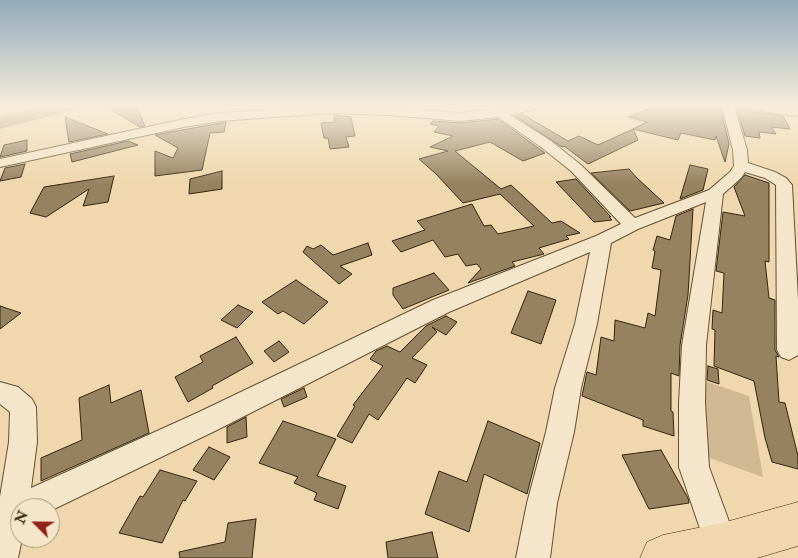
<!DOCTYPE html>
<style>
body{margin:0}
#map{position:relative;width:798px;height:558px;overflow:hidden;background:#f0d7ad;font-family:"IM FELL Double Pica",serif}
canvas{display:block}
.north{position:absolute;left:10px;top:498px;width:50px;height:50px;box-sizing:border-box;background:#f5e5ca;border:1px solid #a8987e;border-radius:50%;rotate:293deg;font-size:14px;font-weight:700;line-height:20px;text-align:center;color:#34240d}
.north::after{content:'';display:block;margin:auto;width:18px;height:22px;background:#8f2418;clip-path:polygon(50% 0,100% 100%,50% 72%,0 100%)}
</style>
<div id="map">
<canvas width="798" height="558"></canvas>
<div class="north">N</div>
</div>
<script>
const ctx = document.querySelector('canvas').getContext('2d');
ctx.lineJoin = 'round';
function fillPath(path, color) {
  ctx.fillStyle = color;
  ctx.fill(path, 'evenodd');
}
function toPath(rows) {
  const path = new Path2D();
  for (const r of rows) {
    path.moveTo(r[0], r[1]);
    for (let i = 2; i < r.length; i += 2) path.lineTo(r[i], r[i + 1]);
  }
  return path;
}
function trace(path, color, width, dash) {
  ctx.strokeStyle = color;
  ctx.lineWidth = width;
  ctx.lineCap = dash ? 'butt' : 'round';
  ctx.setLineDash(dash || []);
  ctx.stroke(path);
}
const green = toPath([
 [701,380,749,396,763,477,707,457]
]);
const river = toPath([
 [45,106,77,106,74,110,0,129,0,117,45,106]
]);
const building = toPath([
 [105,106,136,106,145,126,140,127,105,106],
 [656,106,720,106,729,144,725,162,716,136,715,140,681,133,678,140,633,129,647,122,628,117,656,106],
 [736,106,745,106,753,112,783,116,790,129,771,127,776,134,759,132,760,138,745,136,736,106],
 [522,114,568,141,579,136,598,145,633,129,638,140,588,164,564,146,562,147,515,116,522,114],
 [334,115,351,117,355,136,346,137,349,147,330,149,328,138,324,138,321,123,335,122,334,115],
 [65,117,108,134,69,142,65,117],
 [498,119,545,153,523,161,490,142,455,151,501,189,511,185,552,223,561,221,580,233,566,236,569,239,539,248,544,254,512,262,515,266,468,283,481,269,477,264,466,266,458,254,445,257,433,240,401,252,392,241,425,230,417,221,472,204,484,226,491,225,498,234,534,226,500,194,463,203,436,174,419,159,448,151,430,147,453,136,434,132,439,126,430,124,433,121,460,123,498,119],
 [226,122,224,132,210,133,202,170,155,176,155,151,173,158,178,148,155,135,226,122],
 [27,140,27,151,0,157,4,145,27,140],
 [128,141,138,145,72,162,70,154,128,141],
 [25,164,21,177,0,181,5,168,25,164],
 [690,165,708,169,703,190,680,199,690,165],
 [629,169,637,178,664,203,630,211,591,173,629,169],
 [222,171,222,189,189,194,190,179,222,171],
 [745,175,769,183,769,262,765,261,769,298,775,300,775,350,779,357,776,356,779,402,785,403,798,456,798,469,772,462,765,438,754,381,714,366,715,330,712,329,713,310,722,313,724,273,716,271,723,212,745,216,734,187,745,175],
 [114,176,108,202,83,206,89,189,46,217,30,213,44,187,114,176],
 [576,179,611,217,609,217,612,220,594,222,556,182,576,179],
 [693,209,688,295,680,345,679,376,671,373,671,411,673,412,674,436,643,426,643,420,582,396,587,372,596,375,601,337,614,341,615,320,645,328,648,313,655,316,661,270,652,268,655,251,653,250,657,236,670,240,676,216,693,209],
 [368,243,372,255,340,266,352,274,339,284,303,252,307,246,313,249,321,245,333,255,368,243],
 [434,273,449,290,403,309,393,295,393,288,434,273],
 [296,280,328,302,304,324,283,311,278,314,262,302,296,280],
 [528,291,556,300,541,344,511,333,528,291],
 [238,305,253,312,237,328,221,320,238,305],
 [0,306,21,313,0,329,0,306],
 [446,316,457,322,446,335,432,327,437,332,412,358,427,365,415,383,407,378,378,420,369,414,352,443,337,436,355,406,353,405,383,366,370,359,376,351,387,346,400,352,426,326,446,316],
 [236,337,253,363,212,386,213,388,188,402,175,377,203,362,200,356,236,337],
 [279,341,289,352,274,362,264,351,279,341],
 [708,366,718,369,719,384,707,380,708,366],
 [109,385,111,403,141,390,149,433,41,481,41,458,82,440,79,398,109,385],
 [304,388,307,397,284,407,281,399,304,388],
 [246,417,247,437,227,443,227,427,246,417],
 [283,421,336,439,317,476,346,486,338,509,314,500,317,493,294,483,298,477,259,463,283,421],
 [488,421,540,443,527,494,484,474,469,532,425,514,439,471,467,482,488,421],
 [209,447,230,457,214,480,193,470,209,447],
 [661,450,688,498,689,503,649,509,622,455,661,450],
 [160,470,197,481,185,501,183,500,162,543,119,533,140,496,143,497,160,470],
 [256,519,252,558,180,558,179,552,225,542,228,523,256,519],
 [432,532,438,558,388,558,386,542,432,532]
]);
const minor = toPath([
 [321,106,388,107,460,113,517,106,541,106,539,108,510,115,551,141,581,165,635,218,709,190,730,172,734,166,733,150,722,106,734,106,747,150,748,163,775,172,786,178,792,185,798,300,798,355,789,360,781,357,777,350,776,185,765,178,745,172,741,178,723,194,706,345,705,403,709,467,738,546,734,558,710,558,679,467,679,403,682,345,706,202,638,229,611,243,597,324,581,388,574,432,557,503,550,558,516,558,527,503,546,432,555,388,575,324,590,252,449,312,217,430,50,511,50,508,20,508,20,538,22,538,18,558,0,558,0,497,9,442,10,412,0,404,0,382,18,387,32,399,36,407,37,442,31,488,199,412,433,300,596,236,621,224,571,171,541,147,498,117,460,121,388,115,329,113,220,121,184,127,0,167,0,159,184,119,220,113,321,106],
 [747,106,780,106,798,108,798,116,753,110,747,106]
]);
const primary = toPath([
 [798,502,798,546,757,558,640,558,647,542,663,535,722,523,798,502]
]);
fillPath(green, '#d0b992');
fillPath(river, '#b09a77');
fillPath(building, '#968160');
trace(building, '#34240d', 1);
trace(minor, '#635135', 2);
trace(primary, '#34240d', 1);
fillPath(minor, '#f5e5ca');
fillPath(primary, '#f0d7ad');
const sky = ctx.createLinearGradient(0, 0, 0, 184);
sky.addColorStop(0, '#91aabb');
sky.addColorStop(0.58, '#f8edda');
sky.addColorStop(1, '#f8edda00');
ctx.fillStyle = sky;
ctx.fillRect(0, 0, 798, 184);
</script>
